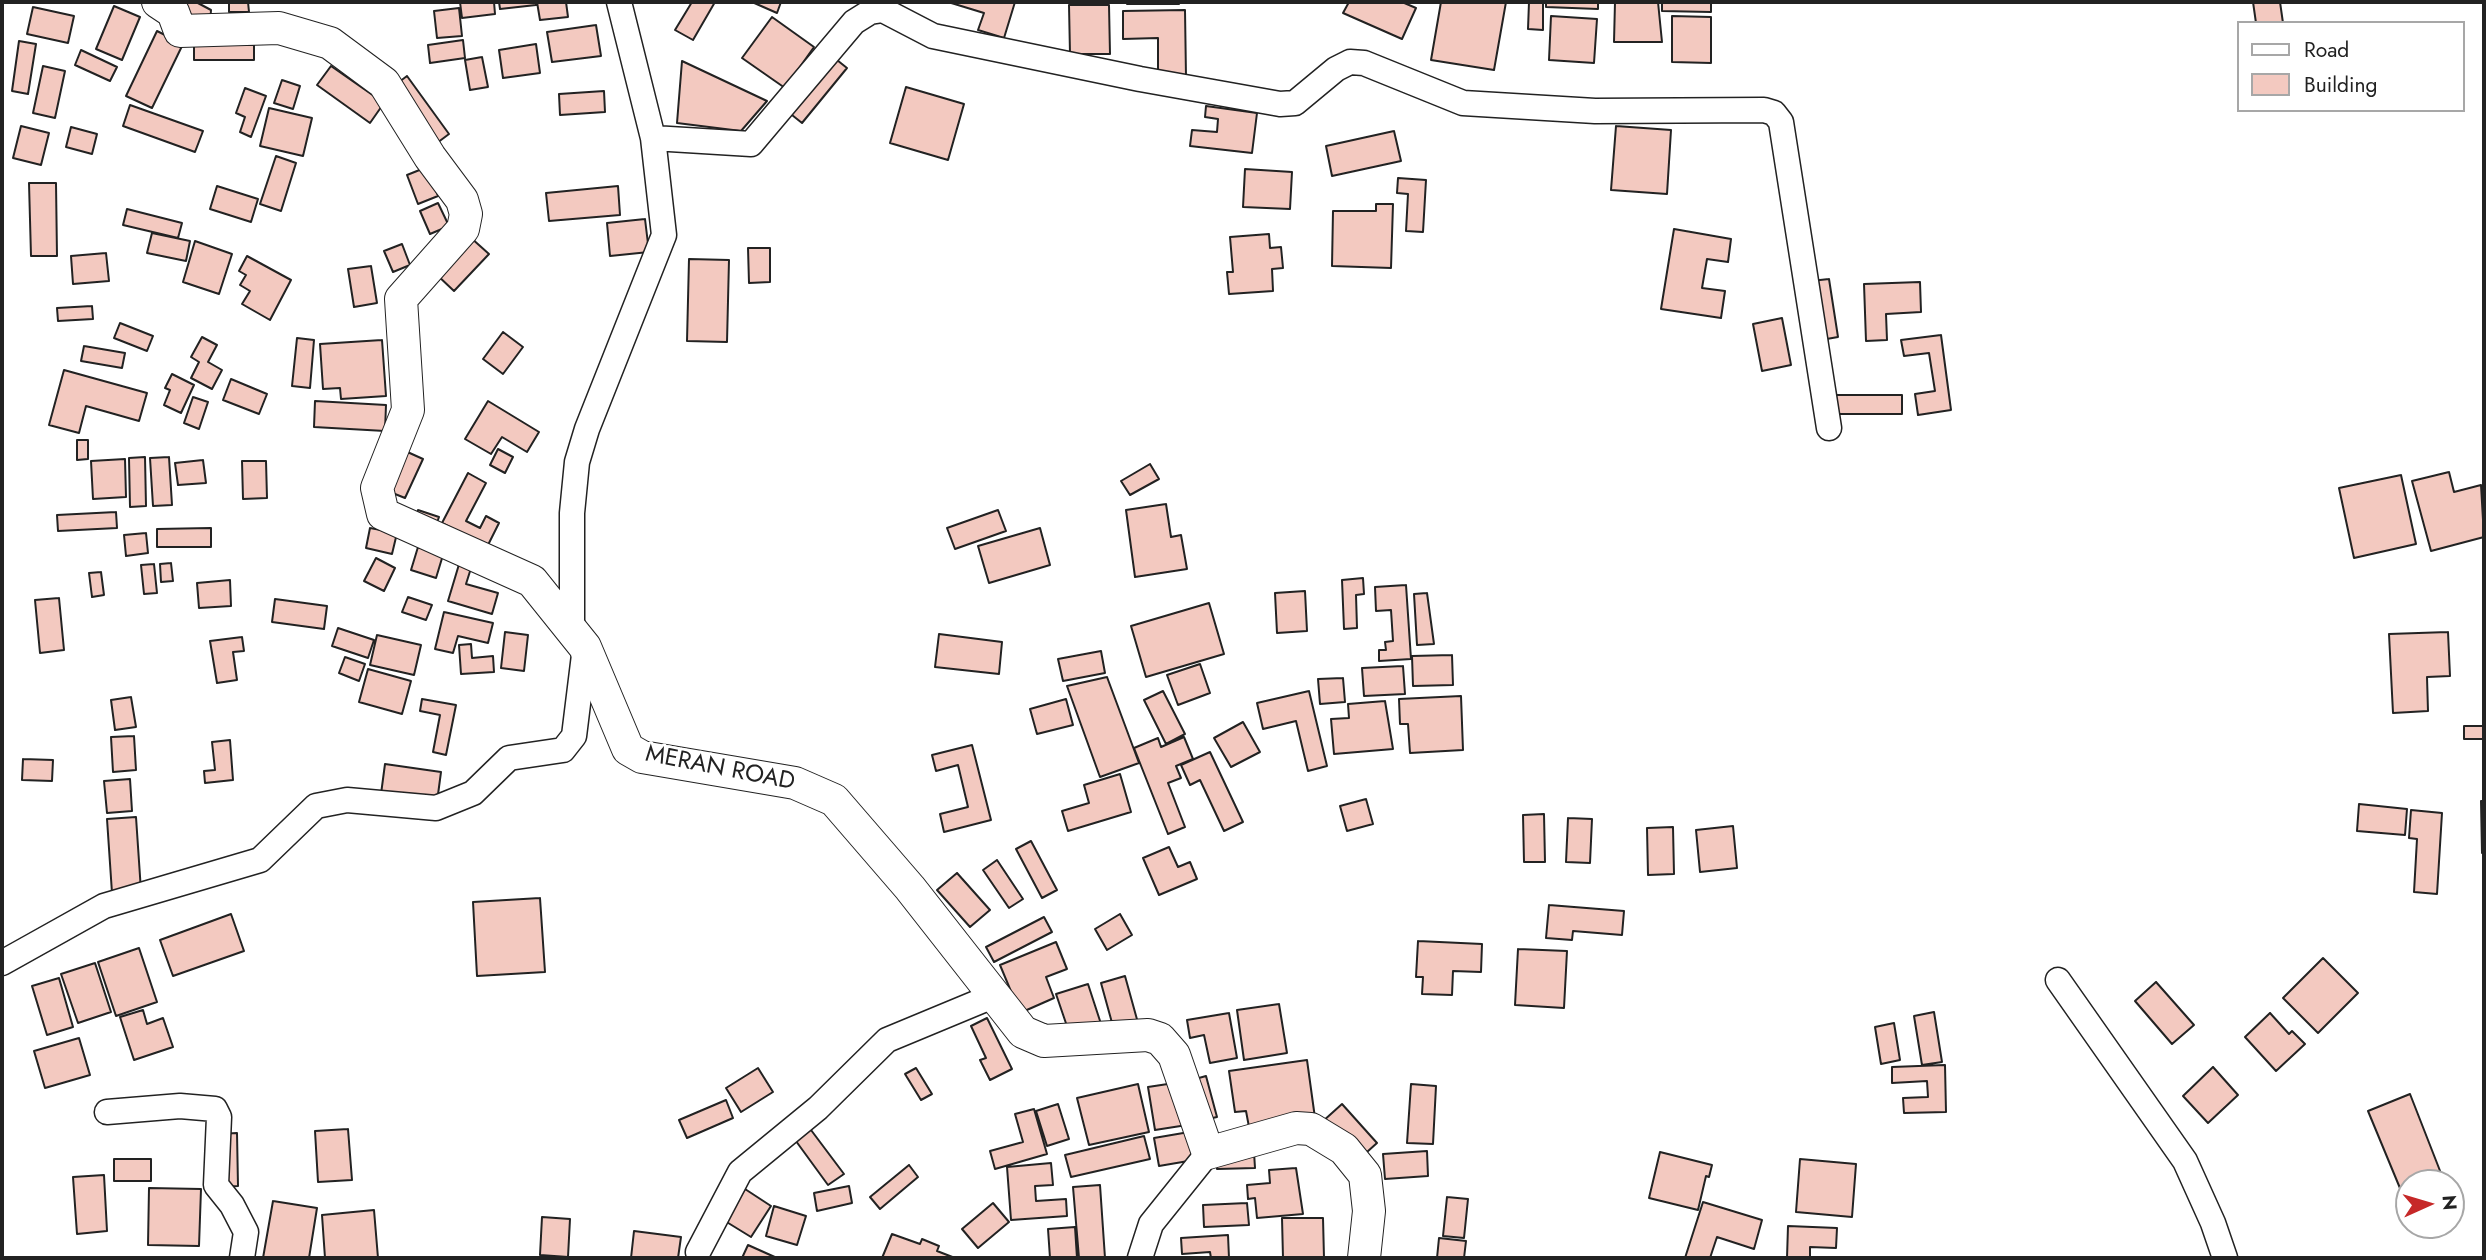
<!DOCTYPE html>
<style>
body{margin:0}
#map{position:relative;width:2486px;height:1260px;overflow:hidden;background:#fff;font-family:Jost,sans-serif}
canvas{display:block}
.frame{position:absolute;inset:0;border:4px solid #222;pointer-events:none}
.legend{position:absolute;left:2237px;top:21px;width:228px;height:91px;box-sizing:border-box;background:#fff;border:2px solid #a7a7a7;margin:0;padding:9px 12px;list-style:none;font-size:21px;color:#222}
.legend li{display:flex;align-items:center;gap:14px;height:35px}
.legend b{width:35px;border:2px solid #a7a7a7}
.north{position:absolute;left:2395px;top:1169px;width:70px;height:70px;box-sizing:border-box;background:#fff;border:2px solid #a7a7a7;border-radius:50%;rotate:86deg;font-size:19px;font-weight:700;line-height:28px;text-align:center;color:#222}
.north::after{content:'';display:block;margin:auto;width:24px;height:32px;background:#c62828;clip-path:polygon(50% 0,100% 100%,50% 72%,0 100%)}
</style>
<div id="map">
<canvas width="2486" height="1260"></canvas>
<div class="frame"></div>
<ul class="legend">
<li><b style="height:9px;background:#fff"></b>Road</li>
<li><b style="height:19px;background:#f3c9c0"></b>Building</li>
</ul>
<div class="north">N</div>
</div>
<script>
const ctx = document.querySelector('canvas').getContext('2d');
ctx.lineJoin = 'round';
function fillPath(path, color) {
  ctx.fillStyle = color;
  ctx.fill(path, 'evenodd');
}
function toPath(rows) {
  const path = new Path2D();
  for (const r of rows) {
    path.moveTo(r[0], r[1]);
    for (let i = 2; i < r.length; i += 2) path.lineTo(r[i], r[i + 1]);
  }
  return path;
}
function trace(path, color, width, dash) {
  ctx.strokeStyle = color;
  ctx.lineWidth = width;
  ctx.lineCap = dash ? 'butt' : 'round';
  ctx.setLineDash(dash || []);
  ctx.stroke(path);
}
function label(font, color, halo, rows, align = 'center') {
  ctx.font = font + ' Jost,sans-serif';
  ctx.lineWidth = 5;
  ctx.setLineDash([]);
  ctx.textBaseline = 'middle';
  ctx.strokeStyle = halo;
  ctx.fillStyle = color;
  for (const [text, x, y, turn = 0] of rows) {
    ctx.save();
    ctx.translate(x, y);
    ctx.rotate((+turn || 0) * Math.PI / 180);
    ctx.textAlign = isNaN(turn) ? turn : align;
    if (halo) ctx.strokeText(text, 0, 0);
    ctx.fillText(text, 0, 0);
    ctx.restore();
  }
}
const building = toPath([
 [174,2,196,2,211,10,210,25,193,24,174,2],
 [229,2,248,2,249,12,229,12,229,2],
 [460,2,494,2,495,14,462,18,460,2],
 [499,2,536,2,536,5,500,9,499,2],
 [537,2,566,2,568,17,540,20,537,2],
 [692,2,715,2,693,40,675,30,692,2],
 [752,2,781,2,777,13,752,2],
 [948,2,1015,2,1004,38,978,30,984,13,948,2],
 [1127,2,1179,2,1179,4,1127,4,1127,2],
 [1349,2,1402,2,1416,8,1402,39,1343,13,1349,2],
 [1441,2,1506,2,1494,70,1431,60,1441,2],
 [1529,2,1543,2,1543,30,1528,29,1529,2],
 [1546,2,1598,2,1598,9,1546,7,1546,2],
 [1615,2,1658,2,1662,42,1614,42,1615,2],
 [1662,2,1711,2,1711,12,1662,11,1662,2],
 [2253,2,2280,2,2283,23,2256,23,2253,2],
 [1069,5,1109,5,1110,54,1070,54,1069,5],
 [114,6,140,17,122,60,96,49,114,6],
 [33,7,74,16,68,43,27,34,33,7],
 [459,8,462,36,437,38,434,11,459,8],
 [1185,10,1186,77,1158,77,1158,38,1123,39,1123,11,1185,10],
 [1551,16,1597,19,1594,63,1549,60,1551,16],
 [1672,16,1711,17,1711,63,1672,62,1672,16],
 [772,17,814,47,785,88,742,58,772,17],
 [596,25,601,56,552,62,547,32,596,25],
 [157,31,183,44,152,108,126,96,157,31],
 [463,40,465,58,430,63,428,45,463,40],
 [19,41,36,44,28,94,12,91,19,41],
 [536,44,540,73,503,78,499,50,536,44],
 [194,45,254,45,254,60,194,60,194,45],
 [81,50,117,67,110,81,75,65,81,50],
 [832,56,847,68,802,123,787,111,832,56],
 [482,57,488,87,470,90,465,60,482,57],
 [682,61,767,101,741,131,677,123,682,61],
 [43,66,65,71,55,118,33,113,43,66],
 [331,66,384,103,370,123,317,85,331,66],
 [407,76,449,134,433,146,391,88,407,76],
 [282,80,300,86,293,109,274,103,282,80],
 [906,87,964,104,948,160,890,143,906,87],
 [245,88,266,96,251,137,240,132,245,117,236,113,245,88],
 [604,91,605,112,560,115,559,94,604,91],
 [130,105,203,131,195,152,123,126,130,105],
 [1206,106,1257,113,1252,153,1190,146,1192,130,1217,132,1218,119,1205,117,1206,106],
 [269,108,312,118,303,156,260,146,269,108],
 [21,126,49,133,41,165,13,158,21,126],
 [1616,126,1671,130,1667,194,1611,190,1616,126],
 [71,127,97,134,92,154,66,147,71,127],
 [1394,131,1401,161,1332,176,1326,146,1394,131],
 [276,156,296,163,281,211,260,204,276,156],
 [427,167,438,196,418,204,407,175,427,167],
 [1245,169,1292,172,1290,209,1243,207,1245,169],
 [1398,178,1426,180,1423,232,1406,231,1408,194,1397,193,1398,178],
 [29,183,56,183,57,256,31,256,29,183],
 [217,186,258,199,251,222,210,209,217,186],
 [618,186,620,215,549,221,546,193,618,186],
 [438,203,449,226,430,234,420,211,438,203],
 [1376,204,1393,204,1391,268,1332,266,1333,211,1376,211,1376,204],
 [127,209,182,223,178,238,123,225,127,209],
 [645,219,649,252,610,256,607,223,645,219],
 [1674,229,1731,239,1728,262,1707,259,1702,288,1725,291,1721,318,1661,309,1674,229],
 [152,233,190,241,186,261,147,253,152,233],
 [1269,234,1270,248,1281,247,1283,268,1272,269,1273,291,1229,294,1227,272,1233,272,1230,237,1269,234],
 [470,237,489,254,454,291,436,274,470,237],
 [195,241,232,254,219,294,183,282,195,241],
 [402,244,410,265,393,272,384,251,402,244],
 [748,248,770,248,770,282,749,283,748,248],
 [106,253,109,281,73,284,71,256,106,253],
 [247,256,291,280,270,320,242,304,250,291,240,285,246,275,239,271,247,256],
 [689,259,729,260,727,342,687,341,689,259],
 [371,266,377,303,354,307,348,269,371,266],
 [1829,279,1838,337,1821,340,1811,281,1829,279],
 [1920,282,1921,312,1886,314,1887,340,1866,341,1864,284,1920,282],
 [92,306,93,319,58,321,57,308,92,306],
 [1782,318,1791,365,1762,371,1753,324,1782,318],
 [120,323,153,336,147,351,114,338,120,323],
 [503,332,523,347,503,374,483,359,503,332],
 [1941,335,1951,410,1918,415,1915,394,1935,391,1929,353,1904,356,1901,340,1941,335],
 [202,337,217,345,208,362,222,370,212,389,191,378,199,362,191,357,202,337],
 [297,338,314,340,310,388,292,386,297,338],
 [382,340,386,396,341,399,340,388,323,389,320,344,382,340],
 [84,346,125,353,122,368,81,361,84,346],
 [64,370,147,393,139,421,86,406,79,433,49,425,64,370],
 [172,374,194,385,181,413,164,405,170,390,165,388,172,374],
 [231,379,267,394,259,414,223,400,231,379],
 [1836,395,1902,395,1902,414,1837,414,1836,395],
 [193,397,208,402,199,429,184,423,193,397],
 [315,401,386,405,385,431,314,427,315,401],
 [488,401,539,432,527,452,502,437,491,454,465,439,488,401],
 [77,440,88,440,88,459,77,460,77,440],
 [498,449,513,457,505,473,490,465,498,449],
 [403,450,423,459,405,498,385,490,403,450],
 [145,457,146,506,130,507,129,458,145,457],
 [169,457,172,505,153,506,150,458,169,457],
 [125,459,126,497,93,499,91,461,125,459],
 [203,460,206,483,178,485,175,463,203,460],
 [242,461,266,461,267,498,243,499,242,461],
 [1150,464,1159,479,1130,495,1121,481,1150,464],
 [2449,472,2454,492,2481,485,2484,537,2431,551,2412,481,2449,472],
 [468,473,486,483,466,521,480,528,486,516,499,523,487,547,442,523,468,473],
 [2401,475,2416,544,2354,558,2339,488,2401,475],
 [1166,504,1171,537,1181,535,1187,569,1135,577,1126,510,1166,504],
 [418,510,439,517,434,531,413,523,418,510],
 [998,510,1006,531,955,549,947,528,998,510],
 [116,512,117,528,58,531,57,515,116,512],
 [211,528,211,547,157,547,157,529,211,528],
 [370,528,397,533,392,554,366,548,370,528],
 [1040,528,1050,565,989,583,978,546,1040,528],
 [146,533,148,553,126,556,124,535,146,533],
 [418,547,443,555,436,578,411,570,418,547],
 [376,558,395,568,384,591,364,581,376,558],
 [460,561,472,565,466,584,498,593,492,614,448,601,460,561],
 [171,563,173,581,161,582,160,564,171,563],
 [154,564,157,593,144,594,141,565,154,564],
 [101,572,104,595,92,597,89,573,101,572],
 [1363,578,1364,594,1356,595,1357,628,1344,629,1342,580,1363,578],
 [230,580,231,606,199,608,197,583,230,580],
 [1406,585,1411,659,1379,661,1379,650,1386,650,1385,642,1393,641,1391,610,1376,611,1375,587,1406,585],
 [1305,591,1307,631,1277,633,1275,593,1305,591],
 [1427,593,1434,644,1417,645,1414,594,1427,593],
 [408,597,432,605,426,620,402,612,408,597],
 [59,598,64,650,40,653,35,600,59,598],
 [275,599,327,606,324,629,272,622,275,599],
 [1209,603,1224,654,1146,677,1131,626,1209,603],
 [444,612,493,623,488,643,458,636,453,653,435,649,444,612],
 [338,628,374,640,368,658,332,646,338,628],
 [505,632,528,635,524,671,501,668,505,632],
 [2448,632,2450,676,2427,677,2428,711,2393,713,2389,634,2448,632],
 [939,634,1002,642,999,674,935,667,939,634],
 [377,635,421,645,414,675,370,665,377,635],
 [242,637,244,651,233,652,237,680,217,683,210,641,242,637],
 [471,644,472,658,493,656,494,672,461,674,459,645,471,644],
 [1101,651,1105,673,1063,681,1058,659,1101,651],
 [1452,655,1453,685,1413,686,1412,656,1452,655],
 [345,657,365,664,359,681,339,673,345,657],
 [1200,664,1210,693,1178,705,1167,675,1200,664],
 [1403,666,1405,694,1364,696,1362,668,1403,666],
 [368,669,411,681,402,714,359,702,368,669],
 [1107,677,1139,763,1100,777,1067,686,1107,677],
 [1343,678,1345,702,1320,704,1318,679,1343,678],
 [1163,691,1185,734,1166,744,1144,700,1163,691],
 [1309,691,1327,766,1308,771,1296,721,1263,729,1257,703,1309,691],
 [1461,696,1463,750,1410,753,1408,724,1400,724,1399,699,1461,696],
 [131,697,136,727,115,730,111,700,131,697],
 [422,699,456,705,446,755,433,752,440,715,420,711,422,699],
 [1066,699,1073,725,1037,734,1030,709,1066,699],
 [1385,701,1393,749,1334,754,1331,719,1349,718,1348,704,1385,701],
 [1243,722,1260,752,1231,767,1214,738,1243,722],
 [2464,726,2484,726,2484,739,2464,739,2464,726],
 [134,736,136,770,113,772,111,737,134,736],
 [1184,737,1193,759,1176,766,1181,778,1168,783,1185,827,1168,834,1134,748,1158,738,1161,747,1184,737],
 [230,740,233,780,205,783,204,771,215,770,212,742,230,740],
 [972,745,991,820,944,832,940,814,968,807,958,765,936,771,932,755,972,745],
 [1210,752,1243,822,1224,831,1200,780,1190,785,1181,765,1210,752],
 [23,759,53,760,52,781,22,780,23,759],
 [385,764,441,772,437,802,381,794,385,764],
 [1120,774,1131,812,1068,831,1062,811,1089,803,1084,785,1120,774],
 [130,779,132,811,107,813,104,781,130,779],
 [1366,799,1373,824,1347,831,1340,806,1366,799],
 [2481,801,2484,801,2484,853,2482,853,2481,801],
 [2359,804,2407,809,2405,835,2357,831,2359,804],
 [2411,810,2442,813,2437,894,2414,892,2417,839,2409,838,2411,810],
 [1544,814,1545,862,1524,862,1523,815,1544,814],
 [136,817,141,891,112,893,107,819,136,817],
 [1568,818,1592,819,1590,863,1566,862,1568,818],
 [1733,826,1737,868,1700,872,1696,830,1733,826],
 [1673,827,1674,874,1648,875,1647,828,1673,827],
 [1031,841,1057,890,1042,898,1016,849,1031,841],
 [1169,847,1178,867,1190,862,1197,879,1159,895,1143,858,1169,847],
 [997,860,1023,899,1009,908,983,870,997,860],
 [957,873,990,910,970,927,937,890,957,873],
 [540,898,545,972,477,976,473,902,540,898],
 [1549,905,1624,911,1622,935,1573,931,1572,940,1546,938,1549,905],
 [231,914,244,951,173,976,160,940,231,914],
 [1120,914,1132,935,1107,950,1095,929,1120,914],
 [1044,917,1052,932,994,962,986,947,1044,917],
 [1418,941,1482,944,1481,972,1453,971,1452,995,1422,994,1423,977,1416,977,1418,941],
 [1056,942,1067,969,1046,977,1054,998,1020,1013,1000,965,1056,942],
 [139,948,157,1002,116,1016,98,962,139,948],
 [1518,949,1567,951,1564,1008,1515,1005,1518,949],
 [2323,958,2358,993,2318,1033,2283,998,2323,958],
 [95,963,111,1012,78,1023,61,974,95,963],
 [1125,976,1138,1023,1114,1030,1101,983,1125,976],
 [59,978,73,1027,47,1035,32,986,59,978],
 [2156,982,2194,1025,2172,1044,2135,1001,2156,982],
 [1088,984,1102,1027,1071,1038,1056,994,1088,984],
 [1279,1004,1287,1053,1244,1060,1237,1010,1279,1004],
 [143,1010,147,1024,163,1018,173,1047,134,1060,120,1017,143,1010],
 [1934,1012,1942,1062,1922,1065,1914,1016,1934,1012],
 [1229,1013,1237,1058,1210,1063,1204,1035,1190,1038,1187,1020,1229,1013],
 [2270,1013,2289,1034,2292,1031,2305,1044,2276,1071,2245,1037,2270,1013],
 [987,1018,1012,1069,990,1080,980,1060,986,1058,971,1026,987,1018],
 [1894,1023,1900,1060,1881,1064,1875,1027,1894,1023],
 [79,1038,90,1075,45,1088,34,1051,79,1038],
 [1307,1060,1315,1118,1249,1127,1246,1111,1235,1112,1229,1071,1307,1060],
 [1945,1065,1946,1112,1904,1113,1903,1098,1928,1097,1927,1081,1892,1083,1892,1067,1945,1065],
 [2213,1067,2238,1095,2208,1123,2183,1096,2213,1067],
 [758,1068,773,1092,741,1112,726,1088,758,1068],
 [916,1068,932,1094,921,1100,905,1074,916,1068],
 [1206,1076,1217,1117,1199,1121,1188,1081,1206,1076],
 [1181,1082,1187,1125,1155,1130,1148,1087,1181,1082],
 [1138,1084,1149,1132,1089,1145,1077,1098,1138,1084],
 [1411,1084,1436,1086,1433,1144,1407,1143,1411,1084],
 [2410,1094,2444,1181,2409,1183,2409,1191,2402,1193,2368,1111,2410,1094],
 [726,1100,733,1118,687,1138,679,1120,726,1100],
 [1058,1104,1069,1139,1047,1146,1036,1111,1058,1104],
 [1342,1104,1377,1143,1357,1161,1322,1122,1342,1104],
 [1034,1109,1047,1154,995,1169,990,1151,1023,1142,1015,1114,1034,1109],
 [808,1126,844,1174,828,1185,793,1137,808,1126],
 [348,1129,352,1180,318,1182,315,1131,348,1129],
 [1195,1131,1200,1159,1159,1166,1154,1138,1195,1131],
 [237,1133,238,1186,221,1187,219,1134,237,1133],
 [1144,1136,1150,1159,1071,1177,1065,1155,1144,1136],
 [1427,1151,1428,1176,1385,1179,1383,1154,1427,1151],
 [1254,1152,1255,1168,1217,1169,1216,1154,1254,1152],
 [1660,1152,1712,1165,1709,1177,1706,1176,1698,1210,1649,1198,1660,1152],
 [114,1159,151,1159,151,1181,114,1181,114,1159],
 [1800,1159,1856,1164,1852,1217,1796,1212,1800,1159],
 [1051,1163,1053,1185,1035,1186,1036,1201,1066,1199,1067,1216,1011,1220,1007,1167,1051,1163],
 [909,1165,918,1177,880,1209,870,1197,909,1165],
 [1296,1168,1303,1214,1257,1218,1255,1198,1248,1199,1247,1185,1270,1183,1269,1170,1296,1168],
 [104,1175,107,1231,77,1234,73,1177,104,1175],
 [1100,1185,1105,1258,1079,1258,1073,1187,1100,1185],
 [849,1186,852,1203,817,1211,814,1193,849,1186],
 [149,1188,201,1189,199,1246,148,1245,149,1188],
 [745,1189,771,1206,751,1237,725,1221,745,1189],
 [1447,1197,1468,1199,1464,1238,1443,1236,1447,1197],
 [273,1201,317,1208,309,1258,263,1258,273,1201],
 [1703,1202,1762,1220,1754,1249,1717,1237,1710,1258,1685,1258,1703,1202],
 [993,1203,1009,1222,978,1248,962,1229,993,1203],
 [1247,1203,1249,1225,1204,1227,1203,1205,1247,1203],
 [774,1206,806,1216,797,1245,766,1236,774,1206],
 [374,1210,378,1258,325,1258,322,1215,374,1210],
 [542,1217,570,1219,568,1257,540,1255,542,1217],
 [1282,1218,1323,1218,1324,1258,1283,1258,1282,1218],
 [1788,1226,1837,1228,1836,1248,1810,1247,1810,1258,1787,1258,1788,1226],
 [1075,1227,1077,1258,1050,1258,1048,1229,1075,1227],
 [634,1231,681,1237,678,1258,631,1258,634,1231],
 [892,1234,920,1244,922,1239,939,1246,937,1251,955,1258,882,1258,892,1234],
 [1228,1235,1229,1258,1211,1258,1210,1252,1182,1254,1181,1238,1228,1235],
 [1439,1238,1466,1241,1464,1258,1437,1258,1439,1238],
 [748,1245,777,1258,742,1258,748,1245]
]);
const minor = toPath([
 [653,138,751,144,854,22,870,12,883,10,933,36,1140,79,1280,104,1295,103,1336,69,1350,62,1364,63,1463,103,1595,111,1764,110,1774,113,1781,122,1829,428],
 [572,630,572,513,577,462,587,429,664,235,653,138,619,2],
 [2,963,104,906,260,860,316,806,347,800,436,808,473,793,509,758,563,750,574,736,585,647],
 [2058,980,2185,1161,2213,1223,2225,1258],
 [107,1112,180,1106,215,1109,219,1117,216,1185,232,1205,246,1232,242,1258],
 [698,1252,740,1172,818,1108,887,1040,993,996],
 [1140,1258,1151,1224,1208,1153]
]);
const tertiary = toPath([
 [158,2,173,12,180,31,279,28,330,43,384,83,430,157,462,200,466,214,463,229,401,299,408,410,377,488,383,514,532,581,585,647,628,749,642,757,795,783,834,800,910,888,1023,1032,1044,1041,1148,1035,1160,1039,1174,1055,1208,1153,1296,1128,1311,1129,1344,1149,1365,1175,1369,1211,1364,1258]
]);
const streetNames = [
 ["MERAN ROAD",720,769,11]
];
fillPath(building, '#f3c9c0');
trace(building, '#222', 2);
trace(minor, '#222', 27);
trace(tertiary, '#222', 34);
trace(minor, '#fff', 24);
trace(tertiary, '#fff', 32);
label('24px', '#222', '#fff', streetNames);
</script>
